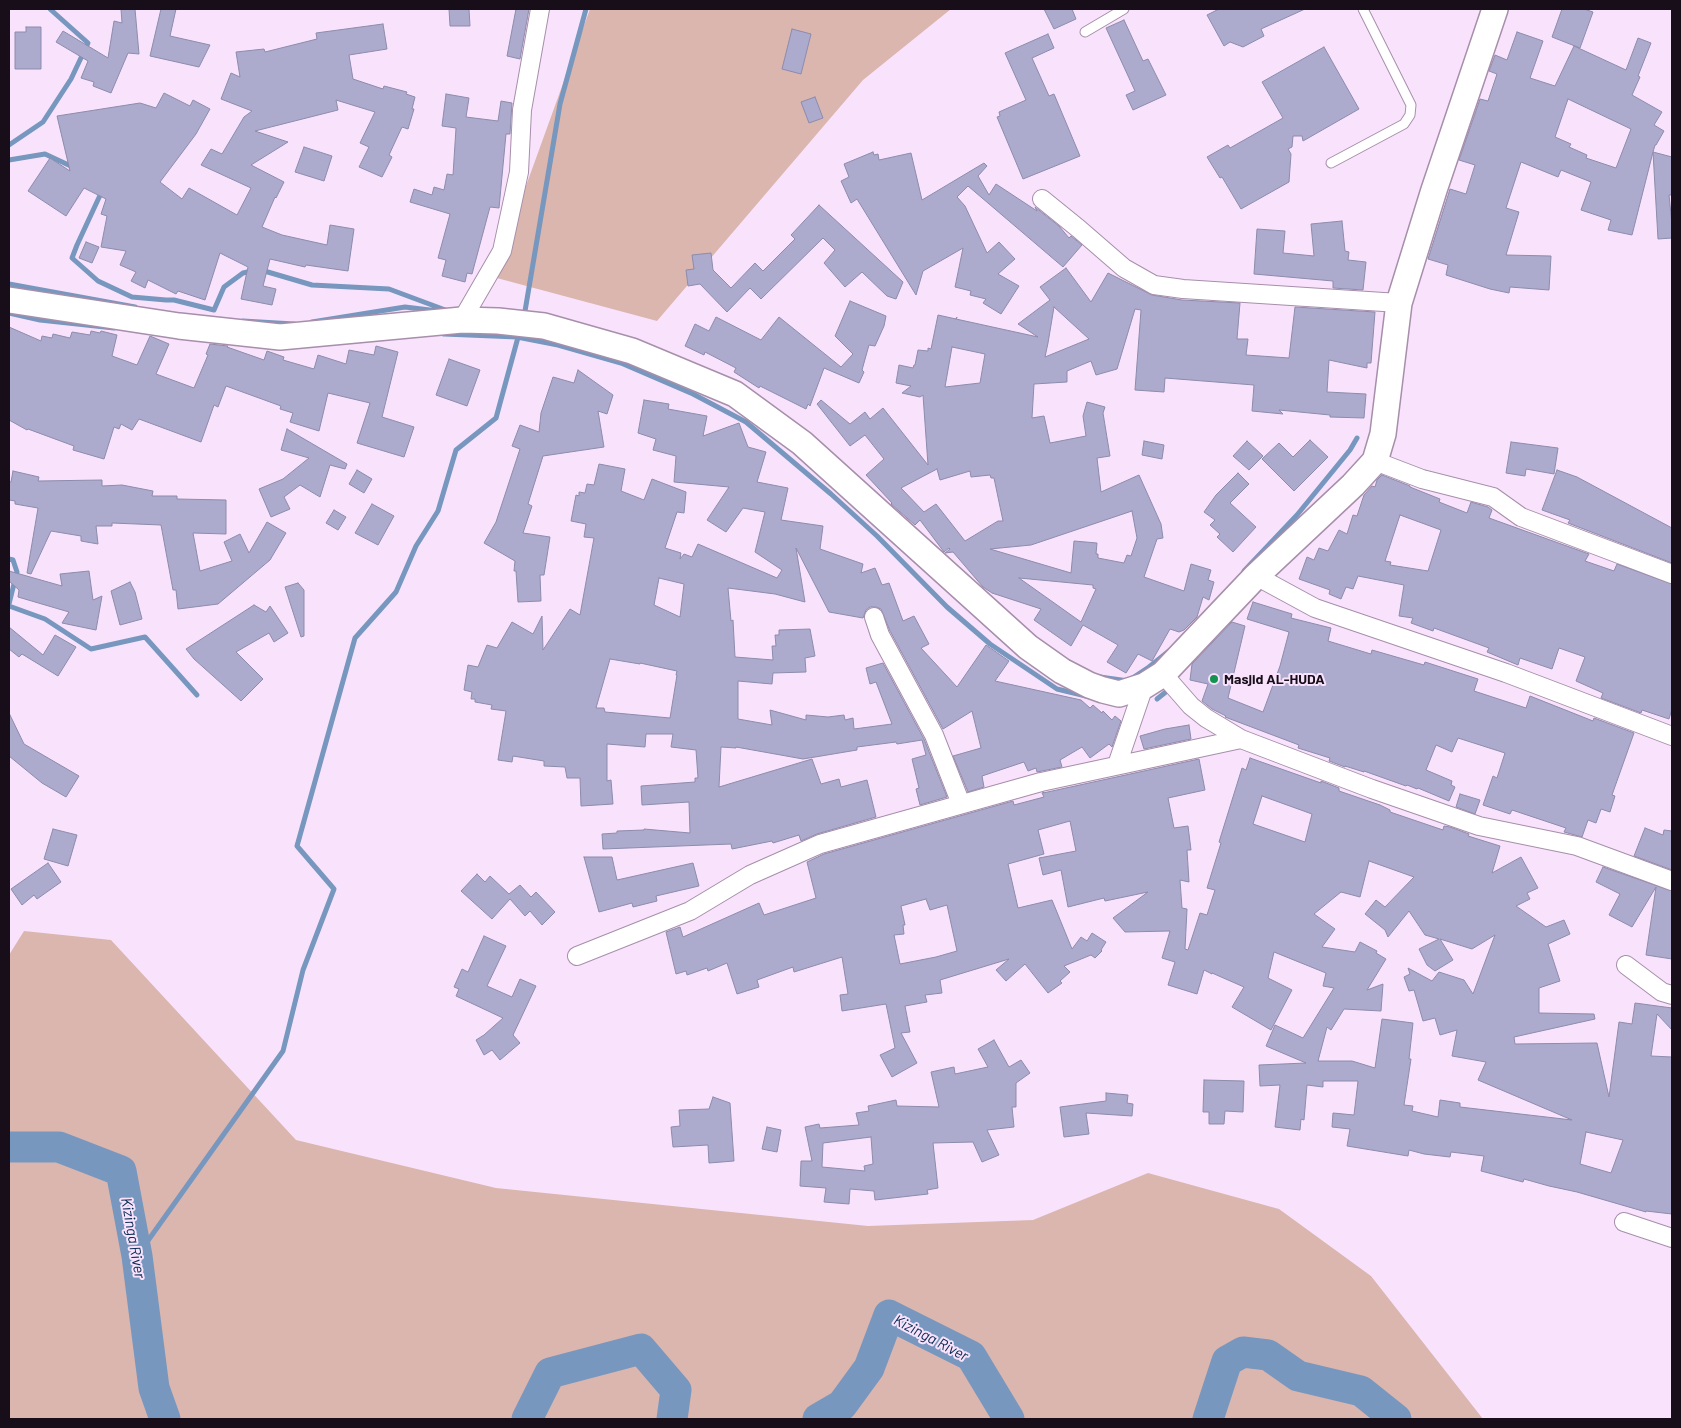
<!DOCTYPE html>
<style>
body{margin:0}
#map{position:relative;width:1681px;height:1428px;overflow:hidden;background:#f9e3fc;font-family:Barlow,sans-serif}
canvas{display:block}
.frame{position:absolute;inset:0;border:10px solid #170e19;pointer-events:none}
</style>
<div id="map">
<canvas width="1681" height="1428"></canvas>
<div class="frame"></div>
</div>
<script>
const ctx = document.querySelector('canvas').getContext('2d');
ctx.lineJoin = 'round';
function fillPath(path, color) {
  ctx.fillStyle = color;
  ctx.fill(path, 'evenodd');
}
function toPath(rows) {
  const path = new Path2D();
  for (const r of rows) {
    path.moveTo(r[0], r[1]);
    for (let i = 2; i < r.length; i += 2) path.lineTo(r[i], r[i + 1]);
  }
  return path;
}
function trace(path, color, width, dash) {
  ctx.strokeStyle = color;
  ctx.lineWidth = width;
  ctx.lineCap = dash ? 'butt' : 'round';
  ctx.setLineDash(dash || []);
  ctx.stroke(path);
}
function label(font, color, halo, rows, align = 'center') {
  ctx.font = font + ' Barlow,sans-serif';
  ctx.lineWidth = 4;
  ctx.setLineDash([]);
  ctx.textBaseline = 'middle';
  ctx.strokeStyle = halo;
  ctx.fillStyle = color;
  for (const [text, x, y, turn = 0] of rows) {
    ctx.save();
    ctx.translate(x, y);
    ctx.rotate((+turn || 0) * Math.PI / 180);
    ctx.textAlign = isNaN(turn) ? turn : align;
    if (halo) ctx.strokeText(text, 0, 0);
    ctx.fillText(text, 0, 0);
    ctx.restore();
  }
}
const green = toPath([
 [590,9,951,9,863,80,657,321,493,277],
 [24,931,111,940,296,1140,496,1188,868,1226,1033,1220,1148,1173,1279,1209,1371,1276,1483,1419,9,1419,9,955]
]);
const stream = toPath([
 [9,145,43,122,71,79,88,43,50,9],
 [9,160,45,154,75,168],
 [102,191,77,245,72,258,98,281,132,297,166,300,174,300,214,310,224,287,243,273,252,271],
 [261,270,312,285,389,289,448,311],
 [9,284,135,307],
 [9,313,40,320,114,328],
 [524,317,560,104,586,9],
 [243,321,294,324],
 [312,322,405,307,438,311],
 [444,334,517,337,558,345,621,363,693,394,746,422,831,494,877,536,947,607,990,644,1057,689,1086,696],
 [9,559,13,560,17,572,9,604],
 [1244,571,1297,515,1350,450,1357,438],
 [9,606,45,619,91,649,145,637,197,695],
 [1100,677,1128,681,1149,667,1169,651],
 [1157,699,1167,691,1167,685],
 [137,1256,283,1051,303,970,334,889,297,846,355,638,396,592,416,546,438,511,456,450,496,418,520,330]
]);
const river = toPath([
 [9,1147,59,1147,121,1171,137,1256,154,1388,165,1419],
 [527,1419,550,1373,641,1349,676,1390,672,1419],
 [818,1419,842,1405,869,1368,889,1315,971,1356,1009,1419],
 [1208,1419,1227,1361,1243,1352,1268,1355,1298,1376,1361,1391,1396,1419]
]);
const building = toPath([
 [121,9,135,9,139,54,128,53,111,93,93,86,94,82,81,78,88,61,56,42,63,31,108,58,114,21,122,23,121,9],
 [161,9,176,9,170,36,210,45,199,67,150,56,161,9],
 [449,9,469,9,470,26,450,26,449,9],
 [516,9,529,9,520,59,507,56,516,9],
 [1044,9,1072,9,1076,19,1054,29,1044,9],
 [1219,9,1305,9,1261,29,1264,36,1243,47,1230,42,1224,46,1207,15,1219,9],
 [1562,9,1584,9,1593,12,1580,48,1552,37,1562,9],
 [1124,20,1143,61,1148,59,1166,95,1133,110,1126,95,1135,91,1106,28,1124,20],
 [383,24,387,49,349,55,353,79,383,89,384,86,407,92,406,94,415,97,412,109,414,109,408,129,402,127,389,155,392,157,382,177,359,167,369,147,360,143,375,112,336,100,338,110,255,131,288,142,251,165,284,182,276,198,275,197,262,227,282,235,327,245,330,225,354,229,348,271,306,265,305,267,270,259,263,286,276,289,272,305,241,299,248,267,220,253,205,300,178,291,176,294,148,280,145,288,131,281,136,272,120,265,126,251,101,247,107,216,101,214,106,199,84,188,66,216,28,191,50,158,70,171,57,116,140,103,156,108,164,93,190,106,193,100,210,109,196,134,160,182,182,199,189,188,237,215,251,188,201,165,211,149,222,154,244,117,252,111,221,99,231,73,240,77,236,52,264,49,265,52,317,39,316,33,383,24],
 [26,27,41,27,41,69,15,69,15,32,26,32,26,27],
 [792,29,811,34,801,74,782,69,792,29],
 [1517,32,1543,41,1530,78,1555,86,1574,46,1626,70,1638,38,1651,43,1638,76,1640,77,1632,95,1662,112,1654,125,1664,131,1656,145,1655,145,1653,152,1672,157,1672,195,1669,195,1672,224,1672,238,1658,239,1653,152,1632,235,1608,230,1611,220,1581,210,1591,182,1561,170,1558,177,1521,162,1506,208,1519,212,1506,255,1551,256,1549,290,1510,287,1509,293,1490,289,1446,275,1448,265,1428,259,1450,189,1466,194,1475,165,1459,160,1480,99,1488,101,1497,74,1489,71,1495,55,1507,60,1517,32],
 [1568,99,1631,129,1616,168,1586,158,1587,155,1569,147,1571,144,1555,137,1568,99],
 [1048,34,1054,48,1032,58,1049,96,1054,94,1080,156,1023,179,997,117,1000,116,999,112,1026,100,1005,53,1048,34],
 [1324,47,1359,109,1303,141,1302,136,1293,136,1292,147,1288,149,1291,154,1289,182,1241,209,1222,177,1220,178,1207,157,1228,145,1230,148,1283,118,1262,82,1324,47],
 [446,94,469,98,466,117,498,121,501,101,512,103,510,134,506,134,499,208,490,207,472,274,467,273,465,282,442,276,446,260,438,258,450,214,410,202,414,189,432,195,434,187,444,190,447,174,453,175,456,128,442,126,446,94],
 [815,97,823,118,809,123,801,102,815,97],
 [304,147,332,156,324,181,295,172,304,147],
 [873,152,874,155,878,154,879,160,911,153,922,200,984,163,987,166,978,176,989,195,996,184,1037,211,1035,207,1059,226,1069,238,1071,236,1082,245,1063,267,968,186,957,197,965,206,987,253,999,242,1015,259,998,274,1019,286,1001,314,983,303,986,299,970,295,971,291,955,287,963,248,923,271,916,295,857,199,851,203,841,181,849,177,844,164,873,152],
 [819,205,903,282,896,299,887,296,862,272,845,287,824,263,835,250,823,238,761,299,750,288,727,312,700,284,688,286,686,270,694,269,692,255,711,253,713,270,731,288,755,263,763,271,795,239,791,235,819,205],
 [1342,221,1345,251,1349,252,1348,260,1366,262,1363,290,1333,288,1333,281,1254,274,1257,229,1285,231,1283,253,1314,256,1311,224,1342,221],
 [86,242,99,247,92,263,79,258,86,242],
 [1066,268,1091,302,1108,273,1152,295,1182,300,1240,303,1237,339,1248,339,1246,355,1289,358,1295,307,1375,312,1371,363,1367,363,1367,368,1329,360,1327,392,1366,394,1364,418,1330,417,1330,415,1279,410,1283,414,1252,411,1254,385,1165,378,1164,392,1135,390,1141,310,1135,309,1117,369,1096,375,1091,361,1067,371,1067,382,1034,384,1032,418,1044,416,1050,443,1086,436,1083,416,1087,402,1105,407,1103,413,1110,456,1097,458,1101,492,1139,475,1161,524,1163,538,1157,539,1144,577,1184,591,1191,564,1211,570,1208,580,1214,582,1209,600,1203,597,1197,617,1184,630,1179,632,1170,629,1152,661,1138,654,1126,673,1107,662,1118,645,1083,625,1071,646,1034,620,1041,609,992,593,983,587,953,552,945,553,950,549,949,548,944,552,920,520,915,525,891,504,892,503,866,475,884,459,865,435,850,446,817,404,821,400,850,424,865,412,870,419,883,408,928,465,923,395,920,397,902,393,911,386,896,383,899,365,913,368,914,365,915,365,918,350,928,351,928,348,931,349,938,315,956,319,957,317,956,319,1038,337,1018,324,1050,300,1040,287,1066,268],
 [1054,307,1089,339,1045,357,1048,343,1054,307],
 [952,347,985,354,980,383,945,387,952,347],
 [937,469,940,480,970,471,971,477,990,475,991,478,994,478,1003,521,998,521,965,541,936,504,924,512,901,488,937,469],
 [1132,511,1137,538,1131,556,1127,555,1124,563,1098,558,1098,554,1096,554,1097,543,1074,541,1071,573,990,549,1031,545,1132,511],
 [1019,578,1093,585,1093,588,1096,589,1081,622,1019,578],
 [850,301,886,316,884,326,875,346,869,345,862,370,864,372,859,383,824,368,810,406,808,404,806,409,760,386,759,388,734,372,736,368,705,352,704,355,685,346,695,324,709,331,716,317,761,340,779,317,841,367,853,354,835,336,850,301],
 [9,327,41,341,42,336,52,338,53,334,70,338,72,332,90,335,91,331,100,333,101,331,117,335,112,356,137,365,150,336,169,344,156,374,194,388,208,355,206,354,210,344,228,346,227,347,264,360,267,351,284,357,283,360,314,369,318,355,346,364,349,350,374,355,376,346,398,352,382,417,414,427,404,457,357,443,370,403,328,393,319,431,290,422,293,413,280,409,281,406,226,386,218,407,214,405,201,442,139,419,132,430,121,424,119,429,114,427,104,459,73,450,74,446,28,429,27,430,9,420,9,327],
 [449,359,480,370,467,406,436,395,449,359],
 [578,370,613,395,607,414,598,411,604,447,543,456,528,504,532,506,523,533,550,537,544,575,540,575,541,601,518,602,516,571,514,571,515,561,484,543,496,522,520,449,512,446,520,425,539,432,541,413,553,377,574,383,578,370],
 [644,400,669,404,668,409,707,416,703,436,739,423,748,447,766,452,757,482,788,488,781,520,823,526,820,549,863,564,861,573,875,568,882,585,889,583,903,621,914,616,929,644,921,648,957,687,986,645,1009,661,995,681,1081,700,1090,708,1093,705,1102,713,1103,711,1112,720,1115,716,1121,721,1112,747,1109,744,1090,758,1082,747,1060,760,1062,767,1037,772,1036,768,1028,771,1024,762,982,776,984,787,968,792,953,756,981,748,972,711,943,729,890,631,881,609,876,607,870,607,866,610,863,618,829,612,796,548,805,602,775,594,728,588,731,621,733,620,735,657,773,660,772,646,776,646,775,635,779,635,779,630,810,629,815,656,805,658,806,672,773,673,772,684,738,681,738,719,772,725,770,710,806,720,806,715,828,717,844,715,845,720,853,718,854,729,892,724,876,682,870,684,866,668,883,663,924,739,947,797,920,805,916,789,919,788,912,759,926,755,922,740,897,744,896,742,857,747,857,750,803,759,736,747,736,748,721,747,719,787,812,759,821,784,839,779,841,787,867,780,876,817,817,834,801,841,799,835,773,843,772,841,732,849,731,844,603,849,602,834,617,833,617,831,644,830,644,829,690,833,689,802,642,805,641,786,695,782,695,778,698,778,696,750,671,747,673,734,646,734,645,747,607,744,607,781,611,780,613,804,581,806,580,778,567,778,565,767,544,766,544,761,513,756,512,762,498,760,506,711,491,709,492,705,475,702,475,699,471,699,472,692,464,690,468,665,478,667,487,645,497,648,512,622,533,634,542,616,543,650,570,609,580,615,594,538,584,537,586,524,571,521,576,495,579,496,579,492,585,493,587,484,594,485,599,464,625,469,621,491,644,500,652,479,686,492,684,513,677,512,665,548,681,553,680,559,684,554,692,557,698,544,777,578,782,570,755,552,765,512,743,508,726,532,707,520,729,487,674,482,676,456,653,450,656,439,638,433,644,400],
 [659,578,684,584,680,617,654,605,659,578],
 [610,659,640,664,640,663,677,671,676,675,677,675,670,718,605,712,604,708,596,708,610,659],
 [287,429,347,464,345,469,330,465,320,497,300,485,284,497,290,509,271,517,259,489,283,479,309,458,281,450,287,429],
 [1310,440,1328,457,1294,491,1262,459,1279,443,1293,457,1310,440],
 [1144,441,1164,445,1162,459,1142,455,1144,441],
 [1247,441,1263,456,1249,470,1233,456,1247,441],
 [1511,442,1558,448,1554,474,1526,469,1525,476,1506,473,1511,442],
 [357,470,372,479,364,493,349,484,357,470],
 [1557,470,1577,477,1672,528,1672,563,1568,523,1570,520,1542,510,1557,470],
 [13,471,39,477,38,481,102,480,102,486,122,485,153,491,152,496,177,496,177,499,226,500,226,534,193,533,200,571,232,561,224,542,240,534,249,553,267,522,286,533,270,560,218,604,178,609,176,590,173,590,161,525,112,523,112,526,96,526,98,544,81,541,81,536,51,531,31,574,27,573,38,508,15,504,15,501,9,500,9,482,11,482,13,471],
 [1238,473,1249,484,1230,503,1256,527,1233,552,1217,537,1220,534,1210,525,1215,520,1204,512,1216,495,1238,473],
 [1382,475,1410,486,1410,487,1440,499,1439,502,1467,513,1471,502,1488,507,1492,510,1489,518,1589,554,1585,561,1614,571,1617,564,1672,584,1672,709,1669,719,1642,710,1641,713,1601,698,1603,693,1576,681,1585,657,1559,648,1552,669,1520,658,1518,665,1487,652,1489,648,1434,628,1433,631,1411,623,1413,618,1399,616,1404,585,1358,576,1353,589,1346,587,1341,599,1329,594,1330,590,1299,579,1307,557,1314,560,1319,548,1328,551,1339,530,1347,534,1353,515,1357,516,1364,495,1372,486,1375,487,1377,480,1382,475],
 [1400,515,1441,530,1428,571,1390,565,1391,562,1385,561,1400,515],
 [372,504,394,516,378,545,355,533,372,504],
 [334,510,346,517,338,530,326,523,334,510],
 [9,571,62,586,60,574,89,571,93,600,102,596,96,630,62,623,69,612,18,597,19,590,9,581,9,571],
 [130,582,135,592,142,619,120,625,111,591,130,582],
 [298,583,304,590,304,636,301,637,285,587,298,583],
 [1253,602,1292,614,1291,618,1331,628,1328,641,1371,654,1372,650,1424,665,1425,662,1478,679,1474,691,1526,708,1530,696,1593,721,1594,718,1634,733,1612,795,1615,796,1610,812,1601,809,1596,823,1588,820,1582,837,1564,832,1566,828,1512,810,1510,814,1483,805,1493,776,1497,778,1505,753,1458,738,1452,752,1436,745,1426,770,1452,781,1451,785,1455,787,1449,801,1418,788,1417,789,1407,785,1406,786,1364,771,1364,772,1345,766,1345,767,1329,761,1330,758,1298,748,1299,745,1225,717,1226,716,1212,709,1202,701,1208,684,1190,680,1192,664,1232,622,1245,626,1228,698,1263,712,1280,666,1289,632,1247,619,1253,602],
 [254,605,266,612,270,606,288,633,274,642,269,633,236,652,263,679,241,701,194,659,186,649,254,605],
 [9,627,43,655,55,635,76,647,58,676,22,654,19,657,9,649,9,627],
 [9,713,24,744,79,776,66,797,42,783,9,756,9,713],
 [1189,725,1191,739,1144,749,1140,736,1165,729,1189,725],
 [1250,758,1321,783,1321,781,1339,788,1339,791,1380,805,1390,810,1390,812,1443,830,1444,826,1450,827,1469,834,1468,836,1500,846,1492,873,1521,857,1538,888,1527,893,1530,899,1516,906,1546,927,1564,920,1570,934,1548,944,1560,981,1539,988,1539,1013,1594,1014,1595,1019,1514,1037,1515,1044,1597,1043,1609,1097,1619,1022,1632,1024,1635,1003,1672,1008,1672,1030,1657,1014,1651,1056,1672,1057,1672,1214,1646,1211,1646,1212,1577,1192,1549,1186,1524,1179,1523,1182,1481,1171,1484,1156,1451,1152,1450,1157,1424,1154,1409,1150,1408,1156,1347,1146,1350,1129,1332,1127,1333,1113,1354,1115,1358,1081,1323,1081,1323,1087,1307,1085,1304,1120,1301,1119,1300,1130,1275,1127,1280,1085,1260,1086,1259,1065,1306,1063,1266,1046,1275,1025,1303,1038,1334,988,1323,986,1326,973,1274,952,1268,978,1292,990,1271,1030,1232,1007,1244,987,1212,973,1212,974,1204,970,1197,994,1168,985,1175,962,1162,958,1170,931,1125,932,1113,918,1148,892,1105,901,1104,898,1068,907,1061,870,1043,875,1039,858,1076,851,1070,821,1038,830,1044,854,1008,864,1018,908,1052,900,1072,949,1081,937,1087,941,1092,933,1106,942,1101,950,1102,951,1095,958,1091,955,1064,966,1070,972,1060,981,1062,983,1048,993,1025,964,1006,981,996,970,1009,959,940,980,942,993,925,995,927,1002,905,1006,910,1032,901,1033,917,1063,892,1077,880,1055,895,1048,886,1004,842,1011,840,995,848,994,842,957,794,972,793,967,757,980,759,987,737,994,727,963,708,971,707,968,687,975,686,971,676,974,666,932,680,927,683,937,759,903,764,915,816,898,807,862,824,854,1013,801,1014,805,1044,797,1042,793,1044,792,1043,793,1199,759,1205,790,1168,798,1174,828,1188,826,1191,850,1187,850,1189,882,1180,880,1182,908,1187,909,1185,949,1188,950,1200,913,1207,915,1215,890,1207,888,1221,843,1219,842,1242,768,1246,770,1250,758],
 [1262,796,1312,814,1305,842,1253,824,1262,796],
 [1369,861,1414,877,1385,907,1376,900,1365,914,1385,930,1388,937,1409,911,1425,935,1439,939,1419,949,1427,965,1435,971,1453,960,1440,939,1472,949,1495,935,1473,994,1464,980,1439,972,1432,981,1408,968,1410,974,1404,977,1409,991,1414,990,1423,1021,1435,1018,1440,1035,1457,1030,1452,1056,1486,1062,1478,1080,1572,1120,1460,1107,1460,1103,1440,1100,1438,1117,1412,1111,1413,1106,1404,1105,1411,1059,1409,1059,1413,1023,1382,1019,1375,1068,1352,1061,1318,1061,1327,1027,1331,1030,1344,1009,1381,1011,1383,984,1367,990,1386,959,1376,953,1377,951,1360,942,1355,952,1322,947,1335,929,1314,914,1341,892,1360,897,1369,861],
 [926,899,930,910,947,905,957,951,936,957,900,964,894,935,904,934,903,925,905,925,901,906,926,899],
 [1586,1132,1623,1140,1611,1173,1580,1164,1586,1132],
 [1460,794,1480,800,1475,814,1456,807,1460,794],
 [1645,828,1663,835,1664,830,1672,831,1672,870,1634,856,1645,828],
 [53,829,77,835,68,866,44,859,53,829],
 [584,857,612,857,617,880,693,863,699,886,656,896,657,901,633,907,632,903,599,912,584,857],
 [48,863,61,882,37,899,34,895,22,905,11,889,48,863],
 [1603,867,1672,891,1672,959,1646,955,1656,887,1632,927,1609,915,1620,894,1596,882,1603,867],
 [477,874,485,882,490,876,509,894,520,885,531,897,536,892,555,912,542,925,530,911,525,916,510,899,492,919,461,891,477,874],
 [484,936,506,946,487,986,512,997,520,979,536,986,513,1035,520,1043,500,1060,492,1050,484,1055,476,1040,484,1035,503,1018,456,996,459,989,454,987,462,969,468,972,484,936],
 [994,1040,1009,1067,1021,1060,1030,1073,1016,1083,1016,1107,1012,1107,1014,1127,987,1130,999,1155,982,1162,973,1142,933,1143,938,1188,927,1190,928,1194,875,1200,874,1191,850,1189,849,1204,824,1202,826,1188,800,1186,801,1161,812,1161,805,1127,819,1124,820,1128,859,1125,856,1113,869,1111,868,1106,896,1100,897,1106,939,1107,931,1072,954,1067,955,1074,988,1067,978,1049,994,1040],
 [871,1137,873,1164,864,1166,865,1171,822,1167,823,1143,871,1137],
 [1204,1080,1244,1081,1243,1112,1225,1111,1224,1124,1209,1124,1209,1112,1203,1112,1204,1080],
 [1106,1093,1128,1095,1127,1103,1133,1104,1132,1116,1086,1113,1089,1134,1064,1137,1060,1107,1106,1101,1106,1093],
 [713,1097,730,1103,734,1161,709,1163,708,1145,673,1147,671,1127,680,1126,679,1110,709,1109,713,1097],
 [767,1127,781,1130,777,1152,762,1149,767,1127]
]);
const lane = toPath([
 [1085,32,1124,9],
 [1331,163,1404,124,1410,115,1411,105,1363,9]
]);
const street = toPath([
 [1042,199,1079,229,1124,268,1154,285,1183,289,1399,303],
 [462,320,502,251,519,172,522,110,540,9],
 [1375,461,1422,479,1493,497,1521,517,1672,574],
 [1256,576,1315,608,1506,673,1672,736],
 [874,617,880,635,934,735,961,804],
 [1163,674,1191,706,1206,718,1241,739,1372,789,1479,826,1577,846,1672,881],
 [1117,765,1144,686],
 [577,956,690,911,750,875,820,844,1041,782,1241,739],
 [1626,965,1662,992,1672,995],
 [1624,1222,1672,1238]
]);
const secondary = toPath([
 [9,300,179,326,280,337,462,320,498,321,544,326,632,351,735,394,802,443,1028,647,1062,671,1089,685,1103,690,1119,694,1144,686,1163,674,1256,576,1353,485,1375,461,1383,434,1399,303,1434,190,1495,9]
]);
const markers = [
 [1214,679,5,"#139350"]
];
const poiNames = [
 ["Masjid AL-HUDA",1224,679]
];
const waterNames = [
 ["Kizinga River",133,1238,80],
 ["Kizinga River",931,1338,28]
];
fillPath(green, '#dbb6af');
trace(stream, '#7797bf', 5);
trace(river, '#7797bf', 31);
fillPath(building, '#acaacd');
trace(building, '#8d8bac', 1);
trace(lane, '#a78eab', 11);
trace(street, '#a78eab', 20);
trace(secondary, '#a78eab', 28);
trace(lane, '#fff', 9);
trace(street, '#fff', 18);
trace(secondary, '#fff', 25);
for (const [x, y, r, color] of markers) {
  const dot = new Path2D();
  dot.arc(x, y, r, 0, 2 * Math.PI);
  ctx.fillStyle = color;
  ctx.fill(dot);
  trace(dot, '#f9e3fc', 2);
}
label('bold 14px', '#170e19', '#f9e3fc', poiNames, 'left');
label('italic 15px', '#06294f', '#f9e3fc', waterNames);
</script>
